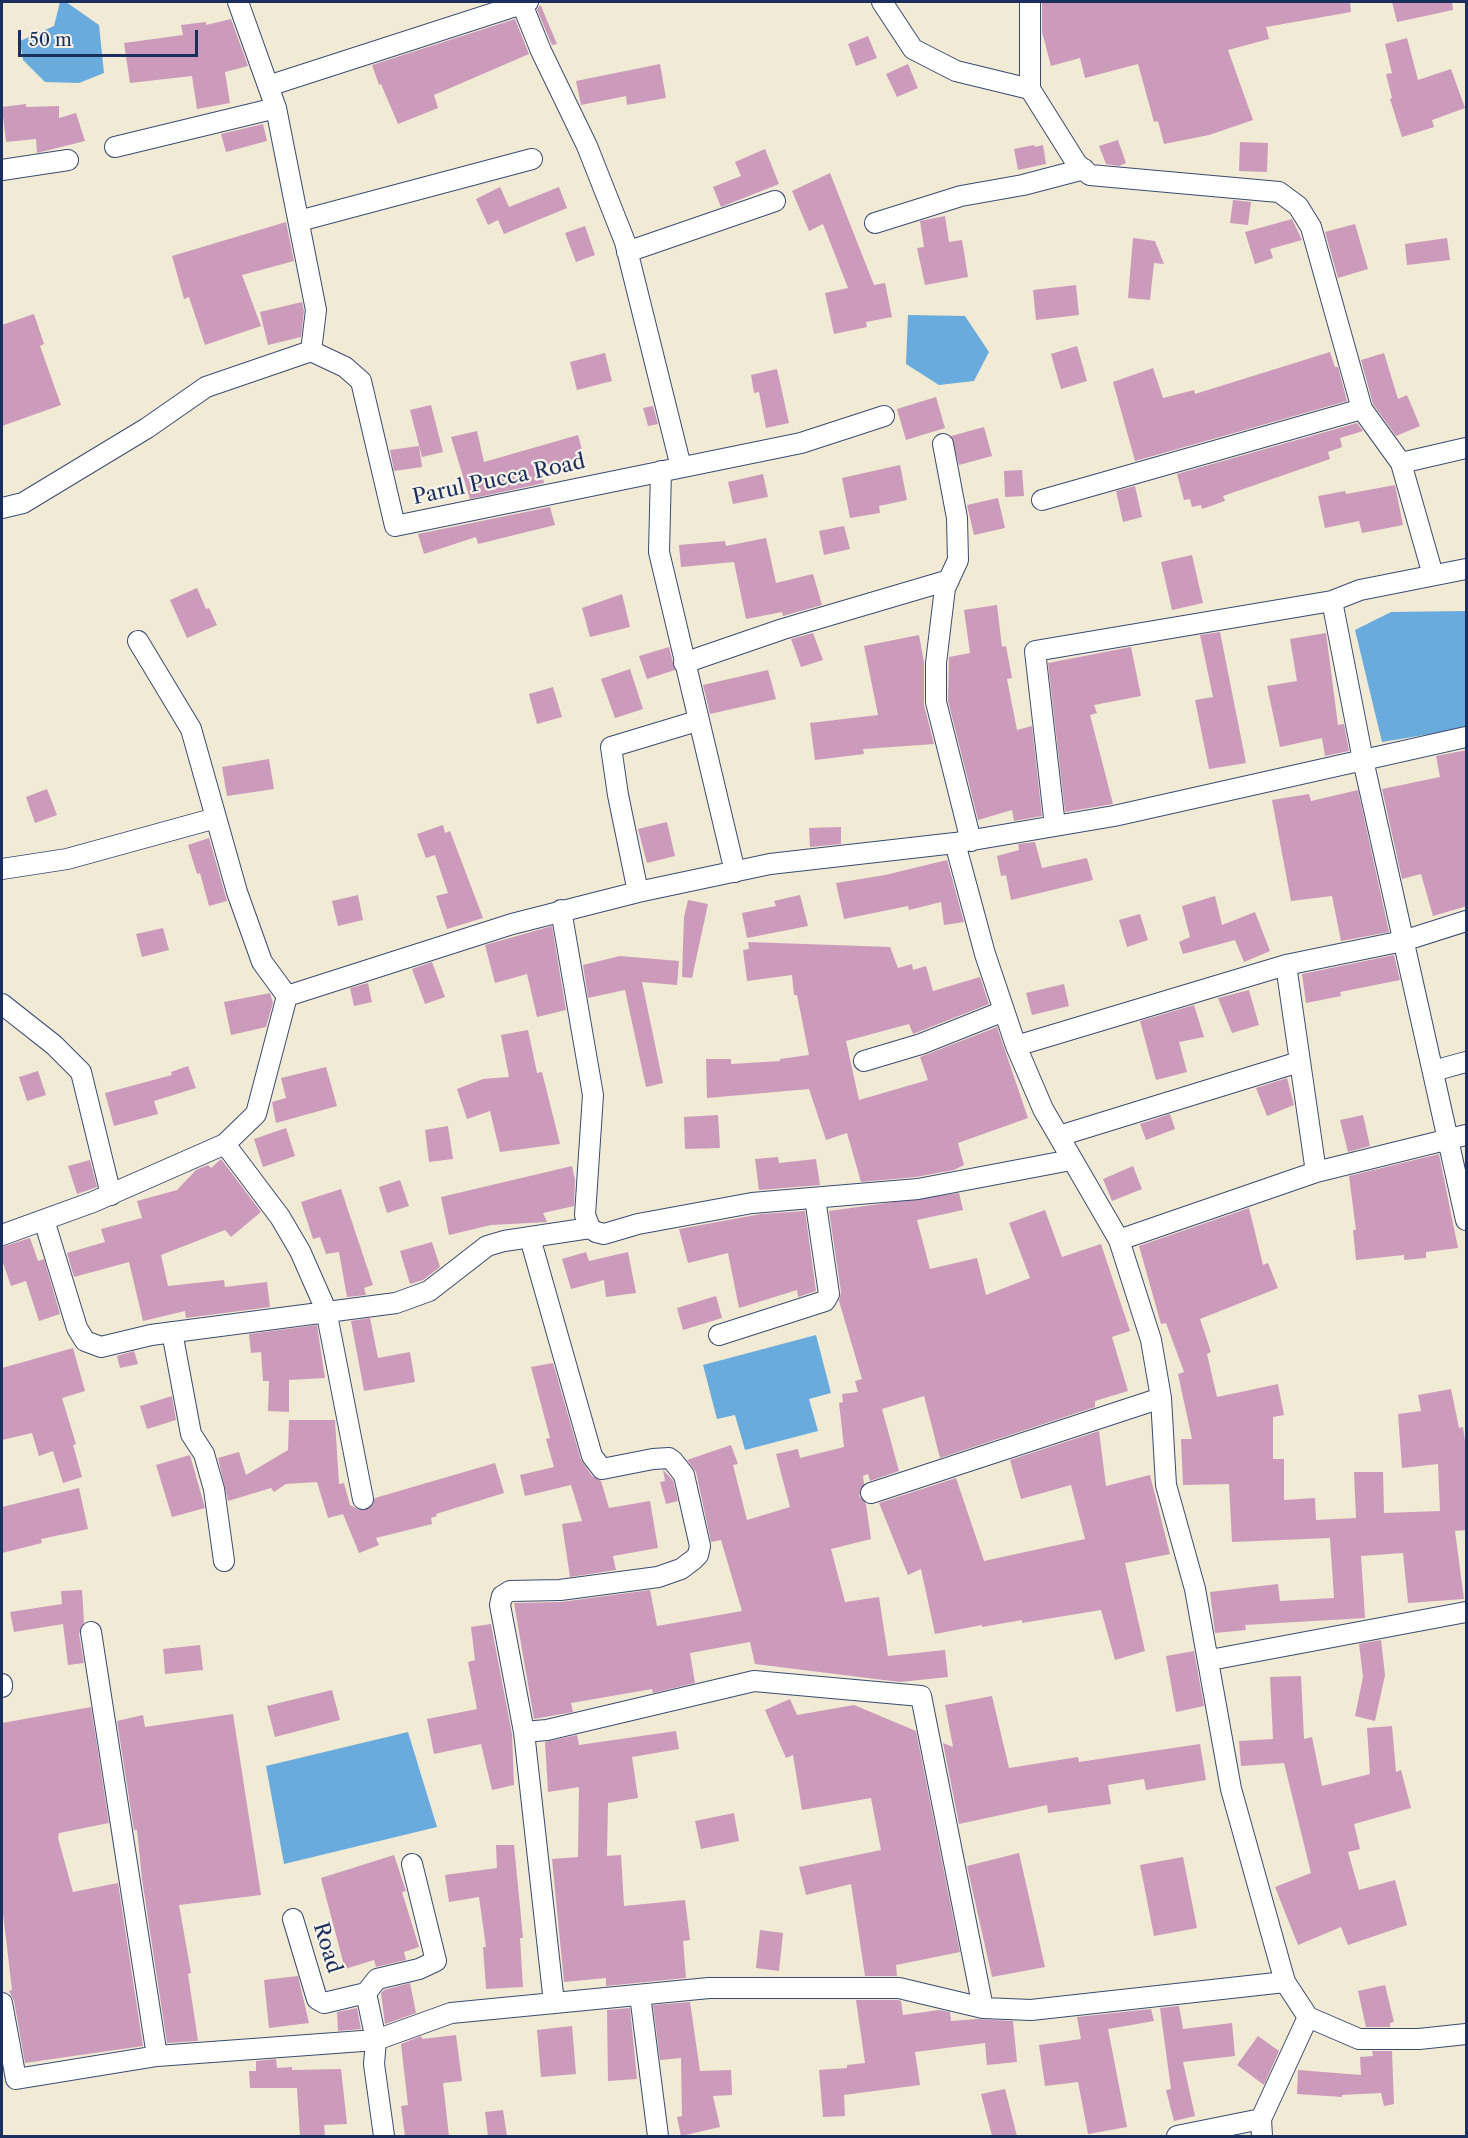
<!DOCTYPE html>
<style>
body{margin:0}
#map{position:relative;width:1468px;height:2138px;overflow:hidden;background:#f1ead4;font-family:"Libre Caslon Text",serif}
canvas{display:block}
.frame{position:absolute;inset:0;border:3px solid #1b2f5e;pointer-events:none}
.scale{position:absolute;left:18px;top:30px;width:180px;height:27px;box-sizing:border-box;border:3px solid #1b2f5e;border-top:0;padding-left:8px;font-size:18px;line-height:21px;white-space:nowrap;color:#1b2f5e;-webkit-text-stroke:4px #f7f3e8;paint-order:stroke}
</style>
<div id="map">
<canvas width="1468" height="2138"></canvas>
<div class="frame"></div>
<div class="scale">50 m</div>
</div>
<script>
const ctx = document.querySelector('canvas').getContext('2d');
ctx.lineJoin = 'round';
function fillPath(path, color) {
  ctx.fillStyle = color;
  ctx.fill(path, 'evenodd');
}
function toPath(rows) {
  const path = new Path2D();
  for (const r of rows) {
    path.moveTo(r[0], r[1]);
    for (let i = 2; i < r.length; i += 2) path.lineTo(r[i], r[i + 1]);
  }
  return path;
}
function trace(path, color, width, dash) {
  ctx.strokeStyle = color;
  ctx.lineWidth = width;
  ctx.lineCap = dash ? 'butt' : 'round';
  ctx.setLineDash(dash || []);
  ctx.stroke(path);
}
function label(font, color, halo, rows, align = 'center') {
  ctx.font = font + ' "Libre Caslon Text",serif';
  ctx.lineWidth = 4.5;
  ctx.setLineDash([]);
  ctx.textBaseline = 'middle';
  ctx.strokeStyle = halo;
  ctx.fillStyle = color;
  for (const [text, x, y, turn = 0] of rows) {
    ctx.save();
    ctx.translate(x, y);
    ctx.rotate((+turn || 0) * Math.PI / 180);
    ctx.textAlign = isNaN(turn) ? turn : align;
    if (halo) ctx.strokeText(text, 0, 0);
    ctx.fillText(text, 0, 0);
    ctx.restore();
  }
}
const water = toPath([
 [60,2,66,2,99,25,104,73,79,83,45,82,23,60,20,41,54,26],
 [908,315,965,316,989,352,974,381,939,385,906,364],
 [1466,611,1466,728,1382,742,1355,630,1391,612],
 [816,1335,831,1393,809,1399,818,1431,745,1450,735,1415,717,1419,703,1365],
 [408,1732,437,1827,284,1864,266,1766]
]);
const building = toPath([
 [1042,2,1350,2,1351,12,1266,27,1269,39,1228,50,1253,120,1209,135,1164,144,1158,121,1154,122,1138,64,1085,78,1080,58,1051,66,1042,32],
 [1392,2,1452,2,1453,10,1397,22],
 [539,6,541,6,557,44,552,45,537,10],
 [231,19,248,66,225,72,230,103,197,109,192,76,130,83,124,43,183,35,181,25,206,22,206,25],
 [515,19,529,54,434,95,438,108,398,124,381,84,379,85,372,65],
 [868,36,877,58,856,66,848,44],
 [1407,38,1418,80,1451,69,1465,108,1432,120,1434,127,1402,137,1390,99,1392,98,1386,74,1392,73,1385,44],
 [660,64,666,98,627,105,626,96,581,105,576,81],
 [908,64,918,88,897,97,886,74],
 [26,104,26,107,59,106,59,118,76,113,85,141,37,153,36,139,6,142,2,107],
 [263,124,267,141,226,152,221,134],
 [1118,140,1126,163,1119,166,1106,164,1099,146],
 [1240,142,1268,143,1267,172,1239,171],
 [1034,145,1035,147,1043,145,1046,164,1018,170,1014,149],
 [765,149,779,184,721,207,713,187,741,176,735,162],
 [830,173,874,285,885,283,892,317,866,322,867,327,834,334,825,293,848,288,823,224,809,231,792,191],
 [500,187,509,207,559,187,567,208,504,234,498,220,488,225,476,199],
 [1233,200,1251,202,1248,225,1230,223],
 [945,216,949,242,962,240,968,277,925,285,917,248,924,247,920,221],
 [1292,219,1302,240,1270,249,1273,258,1255,264,1245,232],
 [286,222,294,261,242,275,261,326,205,345,189,297,184,299,172,256],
 [1355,224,1368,269,1338,278,1325,232],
 [585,226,595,255,576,262,565,233],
 [1133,238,1155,241,1164,264,1154,263,1150,300,1128,298],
 [1447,238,1450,260,1407,265,1405,244],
 [1076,285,1079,315,1036,320,1033,290],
 [302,302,304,311,301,337,268,345,260,312],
 [34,314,44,344,40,346,61,405,2,426,2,325],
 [1077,346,1087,381,1061,389,1051,354],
 [1330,352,1335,367,1338,367,1347,401,1135,461,1113,382,1153,368,1163,398,1194,390,1195,394],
 [605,353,612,381,577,390,570,362],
 [1384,353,1398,399,1407,395,1420,426,1396,436,1373,404,1361,360],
 [777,369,789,423,766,428,759,392,754,393,751,375],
 [936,397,945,428,906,440,897,409],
 [431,405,443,452,422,457,410,410],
 [653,406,658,424,648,426,643,408],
 [1357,423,1363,431,1340,438,1342,447,1328,452,1330,459,1223,496,1225,501,1202,509,1201,505,1192,507,1190,499,1184,500,1177,474],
 [984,427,992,456,959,465,951,436],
 [477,431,484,462,578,435,584,457,541,468,544,483,470,499,451,437],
 [419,446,422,467,394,471,390,450],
 [900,465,907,500,879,506,880,513,850,518,842,478],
 [1022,470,1024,496,1005,497,1004,471],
 [763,474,768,497,733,504,728,482],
 [1395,485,1403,525,1362,533,1359,521,1325,528,1318,496,1345,491,1346,494],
 [1135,486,1142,517,1123,522,1116,491],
 [998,498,1005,528,974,535,967,505],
 [550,507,555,525,478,544,476,537,424,554,418,534],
 [844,526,850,549,824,555,819,531],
 [766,538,776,583,813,574,822,605,783,616,782,612,746,619,734,562,681,567,679,545,725,541,726,546],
 [1192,555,1203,603,1172,610,1161,562],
 [197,588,206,609,209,608,217,625,187,638,170,600],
 [622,594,630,627,590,637,582,608],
 [997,605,1002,647,1006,646,1012,678,1007,679,1017,730,1032,726,1042,816,1014,821,1012,810,978,820,948,701,949,657,970,653,964,610],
 [1220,632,1246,763,1209,769,1195,700,1213,697,1200,635],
 [813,633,823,660,801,667,791,639],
 [1326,633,1338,725,1344,724,1349,751,1325,756,1322,738,1280,747,1267,686,1297,681,1290,639],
 [919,635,924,662,924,705,934,744,863,749,864,754,815,760,810,723,878,715,864,646],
 [669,647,675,670,647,679,639,656],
 [1131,647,1141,696,1094,705,1097,713,1090,715,1113,804,1065,812,1048,663],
 [630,669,643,709,615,718,601,679],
 [768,670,776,699,710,714,703,685],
 [553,687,562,717,537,724,529,694],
 [1467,750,1467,906,1433,916,1421,874,1402,879,1382,789,1440,777,1436,756],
 [269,759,274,789,227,796,222,767],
 [47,789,57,815,35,823,26,797],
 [1358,790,1389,932,1341,941,1332,896,1291,901,1272,800,1309,794,1311,801],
 [667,822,675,856,647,863,638,829],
 [443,825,445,833,450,831,483,918,447,929,436,896,448,893,435,855,426,858,417,834],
 [841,827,841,844,810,847,809,828],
 [209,838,227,901,209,906,200,873,197,874,188,845],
 [1035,842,1042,868,1087,858,1093,880,1011,900,1006,875,1001,876,997,856,1019,850,1018,844],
 [947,860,964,922,944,925,941,902,909,910,908,906,844,919,836,883,885,875],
 [358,895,363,920,338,926,332,901],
 [800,895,808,926,747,938,742,913,776,906,774,901],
 [1215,896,1222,925,1255,912,1270,951,1244,962,1235,940,1183,954,1179,942,1190,937,1182,906],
 [688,900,708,904,692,978,682,977,684,917],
 [1140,914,1148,940,1127,947,1119,920],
 [552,926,566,1010,537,1017,527,974,495,983,485,945],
 [163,928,169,950,142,957,136,934],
 [748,942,890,947,898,968,912,964,913,970,926,966,933,991,980,977,989,1004,913,1034,909,1024,846,1041,859,1100,928,1080,920,1057,997,1027,1028,1118,958,1143,964,1165,954,1170,916,1177,861,1182,847,1133,826,1140,809,1089,707,1098,706,1059,731,1059,731,1064,780,1061,780,1059,809,1055,797,995,794,995,792,975,747,981,743,950,749,949],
 [1394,955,1400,980,1340,992,1341,996,1306,1003,1302,974],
 [620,956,679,961,677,985,642,982,663,1083,646,1087,625,990,588,998,583,965],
 [432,962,445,997,425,1004,412,969],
 [368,983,372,1002,354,1006,350,988],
 [1064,984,1069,1006,1032,1015,1026,993],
 [1249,990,1259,1025,1232,1033,1218,998],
 [270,993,273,1003,266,1027,231,1035,224,1002],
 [1194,1005,1204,1037,1179,1042,1187,1072,1156,1080,1140,1021],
 [528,1030,537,1073,542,1072,560,1144,500,1152,490,1111,467,1119,457,1089,483,1079,509,1077,501,1035],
 [188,1066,196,1088,154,1101,158,1114,114,1126,105,1093,172,1075,171,1072],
 [326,1067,337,1106,276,1123,272,1102,286,1098,281,1078],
 [38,1071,46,1095,27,1101,19,1077],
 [1287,1078,1294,1105,1267,1116,1256,1088],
 [1170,1114,1175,1129,1146,1140,1140,1124],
 [718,1115,720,1148,685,1149,684,1117],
 [1363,1115,1370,1146,1348,1152,1340,1120],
 [448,1126,453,1159,429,1162,425,1130],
 [286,1128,295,1156,263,1167,254,1139],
 [1439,1154,1458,1248,1426,1252,1426,1258,1404,1260,1404,1255,1356,1260,1353,1230,1356,1230,1349,1176],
 [778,1157,779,1163,816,1159,820,1185,759,1190,755,1159],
 [221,1159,261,1212,231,1237,225,1230,161,1255,168,1286,224,1280,225,1287,267,1282,270,1307,186,1318,185,1311,143,1321,129,1262,74,1277,67,1253,105,1242,101,1229,142,1218,137,1201,177,1190,196,1170,208,1165,211,1168],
 [90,1160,97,1187,77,1194,68,1166],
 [572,1166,575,1180,574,1206,543,1213,547,1222,491,1225,449,1235,441,1197],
 [1133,1166,1142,1189,1112,1201,1103,1179],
 [400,1180,409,1206,387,1213,379,1187],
 [341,1189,373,1285,364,1288,366,1295,347,1297,339,1252,326,1254,320,1237,313,1239,301,1202],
 [959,1193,963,1210,917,1220,930,1269,977,1258,986,1295,1030,1278,1009,1223,1045,1210,1062,1257,1101,1244,1130,1331,1112,1337,1128,1391,1095,1401,1095,1407,940,1458,924,1396,882,1409,899,1471,870,1481,868,1474,863,1476,864,1484,859,1496,866,1504,871,1539,831,1549,845,1602,879,1597,888,1656,945,1650,948,1677,900,1682,755,1664,750,1642,690,1653,695,1683,653,1693,652,1689,571,1703,573,1712,534,1719,514,1603,561,1602,650,1590,657,1626,742,1611,721,1540,711,1542,696,1472,687,1460,731,1445,738,1464,733,1465,747,1520,790,1507,776,1454,798,1449,800,1458,844,1447,839,1403,843,1402,842,1394,858,1392,855,1381,862,1379,839,1301,841,1292,829,1211],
 [1249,1208,1263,1265,1268,1263,1278,1288,1200,1319,1211,1352,1207,1354,1217,1397,1278,1384,1284,1415,1273,1417,1273,1459,1284,1459,1284,1500,1315,1498,1316,1520,1356,1518,1354,1472,1383,1472,1384,1513,1440,1511,1438,1464,1402,1468,1398,1414,1421,1411,1418,1395,1451,1389,1459,1428,1463,1427,1467,1456,1467,1530,1455,1531,1464,1599,1408,1603,1403,1553,1361,1556,1365,1618,1245,1625,1246,1630,1215,1633,1210,1592,1278,1584,1280,1601,1334,1598,1330,1538,1232,1542,1229,1484,1183,1485,1181,1439,1192,1439,1178,1374,1184,1372,1166,1323,1161,1324,1139,1246],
 [805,1211,816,1291,798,1297,797,1290,739,1308,728,1253,688,1263,679,1229,761,1214],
 [30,1238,38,1261,44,1259,60,1314,39,1321,26,1281,11,1286,2,1260,2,1247],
 [432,1242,440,1267,423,1280,410,1284,400,1251],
 [586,1252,589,1261,628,1252,636,1293,606,1297,604,1280,571,1289,562,1259],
 [716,1296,722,1318,683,1330,677,1308],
 [370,1318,378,1358,410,1352,415,1382,364,1391,351,1321],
 [317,1325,325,1378,289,1380,289,1412,268,1411,269,1381,263,1381,261,1352,251,1353,249,1334],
 [73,1348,85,1391,62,1398,76,1444,73,1445,82,1477,63,1483,53,1451,39,1456,32,1433,2,1440,2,1368],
 [134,1351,138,1364,120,1368,117,1356],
 [553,1363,581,1460,592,1476,601,1481,609,1508,650,1501,658,1548,613,1556,616,1570,570,1577,562,1524,582,1521,571,1485,525,1496,520,1475,554,1467,546,1439,550,1438,531,1367],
 [172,1396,176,1420,147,1429,140,1406],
 [289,1420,335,1420,339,1484,344,1483,350,1505,359,1510,370,1508,375,1498,495,1463,504,1493,436,1514,437,1516,431,1518,432,1524,376,1538,379,1545,359,1553,343,1514,328,1518,317,1482,286,1484,274,1492,271,1488,228,1501,218,1458,239,1452,246,1475,288,1450],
 [1099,1431,1106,1486,1150,1475,1170,1554,1125,1563,1145,1651,1115,1660,1101,1610,1022,1623,1022,1620,982,1627,982,1625,935,1634,921,1569,908,1575,879,1503,956,1478,984,1561,1085,1539,1071,1485,1021,1499,1010,1460],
 [190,1455,205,1508,172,1517,156,1465],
 [663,1470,673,1480,678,1501,666,1504,660,1482,665,1481],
 [79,1488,88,1529,41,1539,42,1543,2,1553,2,1507],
 [82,1590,84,1623,79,1634,84,1663,68,1665,63,1624,14,1632,10,1612,62,1604,61,1591],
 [491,1624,512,1734,514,1785,492,1790,481,1744,434,1754,427,1719,477,1709,468,1662,475,1660,471,1627],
 [1381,1640,1385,1675,1375,1721,1355,1716,1363,1677,1359,1644],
 [200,1645,203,1670,165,1674,163,1649],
 [1194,1651,1204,1706,1176,1712,1166,1656],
 [1301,1676,1304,1739,1312,1737,1322,1786,1370,1774,1367,1728,1392,1726,1396,1772,1401,1770,1411,1808,1354,1824,1360,1849,1348,1852,1359,1890,1395,1880,1407,1925,1348,1945,1341,1927,1298,1945,1275,1887,1311,1873,1284,1763,1241,1766,1239,1741,1273,1739,1270,1677],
 [332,1690,340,1720,275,1737,267,1706],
 [992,1696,1009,1768,1078,1757,1079,1762,1200,1744,1206,1780,1146,1790,1144,1779,1108,1785,1111,1804,1048,1813,1047,1805,959,1824,943,1743,953,1747,945,1705],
 [790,1699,797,1715,854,1705,916,1731,960,1952,896,1965,897,1976,865,1976,851,1884,806,1895,799,1867,881,1850,871,1798,802,1810,793,1755,786,1758,765,1710],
 [91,1707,109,1823,59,1833,58,1838,73,1892,118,1883,143,2046,25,2063,14,2001,9,1991,12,1990,2,1905,2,1723],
 [233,1714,261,1895,179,1905,191,1973,188,1974,198,2041,167,2043,142,1879,137,1830,134,1830,117,1721,143,1715,145,1727],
 [676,1731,679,1749,632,1757,638,1798,608,1803,607,1856,621,1855,624,1906,685,1900,690,1940,683,1941,686,1978,606,1986,606,1978,564,1982,552,1859,578,1857,579,1787,548,1792,545,1742,577,1735,579,1745],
 [734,1813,739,1841,701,1849,695,1821],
 [496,1845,514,1845,523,1938,520,1938,523,1987,486,1989,483,1947,486,1947,479,1897,449,1902,445,1875,497,1868],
 [1019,1853,1045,1967,992,1977,967,1866],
 [394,1855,406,1891,402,1892,419,1947,404,1952,406,1960,376,1967,374,1960,345,1969,321,1878],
 [1183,1857,1197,1928,1154,1936,1140,1865],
 [760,1930,783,1933,779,1971,756,1968],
 [298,1976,309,2023,269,2028,264,1980],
 [410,1983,416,2013,385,2024,381,1993,384,1990],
 [1385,1985,1394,2022,1390,2023,1390,2027,1366,2027,1358,1991],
 [856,2000,898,2000,901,2001,903,2015,939,2010,950,2012,951,2021,977,2019,1013,2021,1017,2062,987,2065,985,2043,915,2052,920,2085,844,2095,845,2116,823,2117,819,2070,847,2068,847,2065,865,2063],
 [690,2002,700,2071,731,2070,732,2095,713,2096,720,2127,681,2136,677,2117,682,2116,681,2058,660,2060,653,2005],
 [1179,2006,1183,2029,1232,2023,1235,2056,1183,2062,1195,2116,1174,2121,1166,2090,1171,2089,1160,2008],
 [357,2008,361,2029,338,2031,337,2012],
 [630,2008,637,2079,608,2081,607,2010],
 [1151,2009,1154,2021,1108,2029,1127,2127,1088,2134,1078,2082,1045,2086,1039,2045,1081,2039,1077,2017],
 [572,2026,576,2074,541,2077,537,2030],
 [456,2035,462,2081,443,2083,449,2136,405,2136,401,2106,408,2105,401,2044,421,2036,422,2039],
 [1258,2036,1279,2051,1264,2085,1237,2065],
 [1372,2051,1392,2051,1394,2104,1384,2106,1381,2093,1342,2095,1342,2097,1297,2094,1298,2070,1361,2075,1360,2057,1373,2056],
 [276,2059,277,2068,292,2067,292,2070,341,2069,347,2124,324,2125,325,2136,300,2136,297,2088,250,2088,249,2071,256,2071,256,2061],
 [1005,2089,1017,2136,992,2136,981,2094],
 [503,2110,507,2136,488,2136,485,2112]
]);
const street = toPath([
 [238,2,276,108,316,310,311,351],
 [882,2,913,49,956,71,1030,89],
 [1030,2,1030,89,1077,164,1090,175,1279,192,1298,206,1311,227,1362,409,1401,463,1433,575],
 [522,4,541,51,587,146,625,242,681,467],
 [268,86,528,2],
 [115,147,276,108],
 [2,170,68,160],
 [299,221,532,159],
 [875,223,961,196,1023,185,1084,169],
 [627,252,775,201],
 [311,351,345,367,361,381,395,526,801,443,884,416],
 [943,444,957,518,958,560,945,588,936,663,936,702,971,841],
 [1401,463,1466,448],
 [661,471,659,552,735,872],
 [1042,500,1362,409],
 [2,508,23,503,147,428,206,387,311,351],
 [1332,601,1363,760,1466,1220],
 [138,641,191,729,237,892,262,962,287,996],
 [684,663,783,629,949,580],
 [1055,826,1035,651,1332,601,1360,590,1466,569],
 [955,843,985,954,1016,1046,1043,1109,1119,1240,1316,1172,1286,965,1403,941,1466,921],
 [2,869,67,859,216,818],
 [638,892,618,795,611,747,697,721],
 [561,910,593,1095,585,1215,590,1228,596,1232,604,1234,638,1224,752,1203,918,1189,1071,1160],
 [2,1004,54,1045,81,1072,111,1195],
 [1016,1046,1286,965],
 [864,1061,921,1044,1004,1011],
 [1433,1071,1466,1062],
 [1059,1136,1299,1062],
 [225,1144,280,1217,300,1251,326,1310,363,1499],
 [1316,1172,1466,1135],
 [44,1220,77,1328,85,1341,101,1347,151,1335,396,1303,429,1291,487,1246,504,1241,590,1228],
 [2,1235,93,1202,225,1144,256,1114,287,996,512,924,638,892,770,864,955,843,1114,816,1466,737],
 [530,1238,592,1456,602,1469,653,1459,669,1458,673,1461,684,1475,700,1546,698,1555,693,1560,681,1569,658,1577,560,1590,510,1591,502,1596,500,1605,524,1732,547,1730,754,1681,921,1696,983,2008],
 [1119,1240,1151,1340,1161,1398,1166,1485,1195,1589,1231,1789,1285,1982,1308,2017],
 [172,1332,191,1434,204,1454,214,1489,224,1561],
 [719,1335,825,1301,829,1294,815,1198],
 [871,1493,1161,1398],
 [91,1632,157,2056],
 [1210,1660,1466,1612],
 [2,1684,2,1687],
 [524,1732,554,2003],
 [366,1993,377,1979,419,1969,436,1961,412,1864],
 [640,1995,658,2136],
 [2,2003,16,2079,157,2056,376,2040,366,1993,324,2003,317,1999,293,1919],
 [384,2136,374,2064,376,2040,451,2013,709,1988,899,1988,983,2008,1031,2010,1285,1982],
 [1177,2136,1261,2119],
 [1262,2136,1261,2119,1308,2017,1359,2039,1419,2039,1466,2034]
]);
const streetNames = [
 ["Parul Pucca Road",499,480,-12],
 ["Road",327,1948,73]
];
fillPath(water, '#6aabde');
fillPath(building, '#cc9bbb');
trace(street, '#3b4b70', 22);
trace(street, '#fff', 20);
label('21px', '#1b2f5e', '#f7f3e8', streetNames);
</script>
